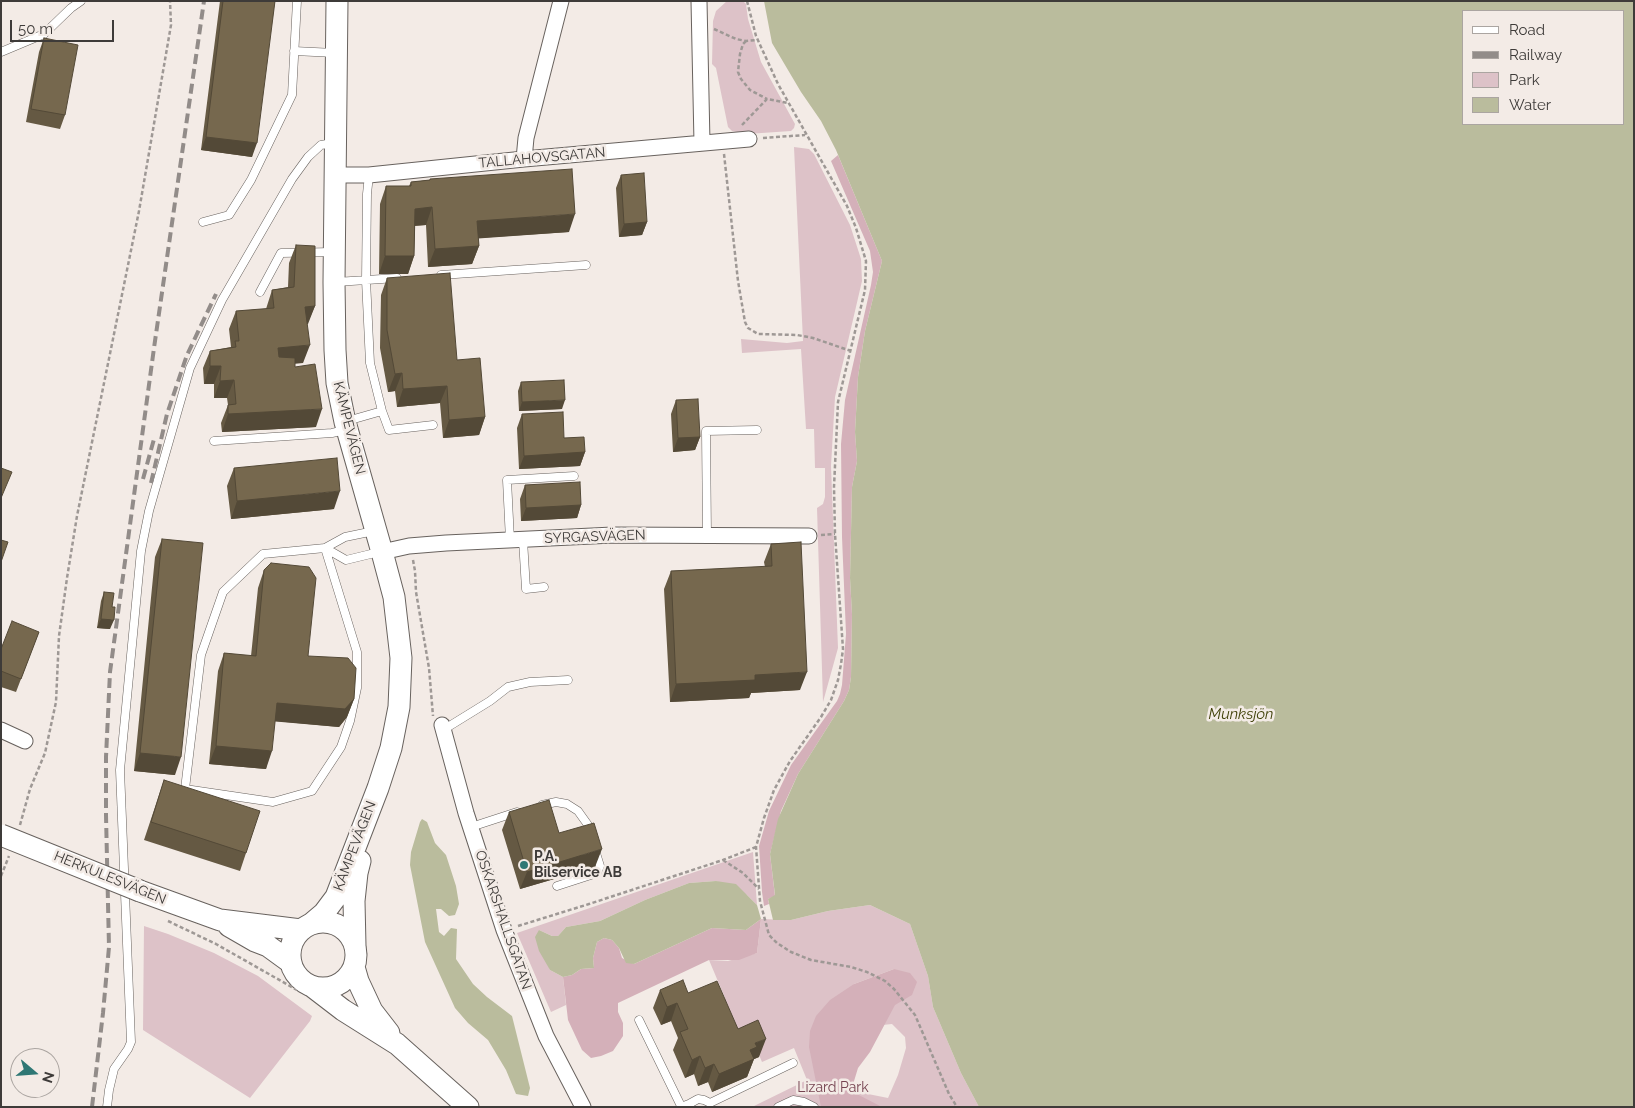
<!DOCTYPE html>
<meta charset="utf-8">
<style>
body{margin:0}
#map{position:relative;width:1635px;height:1108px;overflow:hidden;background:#f3ebe6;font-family:Raleway,sans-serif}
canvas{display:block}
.frame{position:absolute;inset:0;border:2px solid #3e3b39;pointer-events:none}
.legend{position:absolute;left:1462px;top:10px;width:162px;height:115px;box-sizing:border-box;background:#f3ebe6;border:1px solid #aba5a1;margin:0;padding:6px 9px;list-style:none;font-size:15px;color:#3e3b39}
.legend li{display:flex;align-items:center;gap:10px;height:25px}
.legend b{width:25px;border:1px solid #aba5a1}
.north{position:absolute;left:10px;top:1048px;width:50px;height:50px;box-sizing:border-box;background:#f3ebe6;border:1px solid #aba5a1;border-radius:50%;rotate:108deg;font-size:14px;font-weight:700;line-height:20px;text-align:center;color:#3e3b39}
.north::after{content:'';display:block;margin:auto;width:18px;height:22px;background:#2e7774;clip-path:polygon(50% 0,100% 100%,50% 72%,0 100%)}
.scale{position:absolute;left:10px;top:20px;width:104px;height:22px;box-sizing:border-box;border:2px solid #3e3b39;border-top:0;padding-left:6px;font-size:15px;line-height:18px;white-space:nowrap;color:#3e3b39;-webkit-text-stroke:4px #f3ebe6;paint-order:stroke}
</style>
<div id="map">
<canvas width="1635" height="1108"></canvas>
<div class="frame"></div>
<ul class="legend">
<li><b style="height:6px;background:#fff"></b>Road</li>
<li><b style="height:6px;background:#928c89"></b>Railway</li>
<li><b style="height:14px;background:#ddc2c8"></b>Park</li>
<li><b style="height:14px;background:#babc9d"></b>Water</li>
</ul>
<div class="north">N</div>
<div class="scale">50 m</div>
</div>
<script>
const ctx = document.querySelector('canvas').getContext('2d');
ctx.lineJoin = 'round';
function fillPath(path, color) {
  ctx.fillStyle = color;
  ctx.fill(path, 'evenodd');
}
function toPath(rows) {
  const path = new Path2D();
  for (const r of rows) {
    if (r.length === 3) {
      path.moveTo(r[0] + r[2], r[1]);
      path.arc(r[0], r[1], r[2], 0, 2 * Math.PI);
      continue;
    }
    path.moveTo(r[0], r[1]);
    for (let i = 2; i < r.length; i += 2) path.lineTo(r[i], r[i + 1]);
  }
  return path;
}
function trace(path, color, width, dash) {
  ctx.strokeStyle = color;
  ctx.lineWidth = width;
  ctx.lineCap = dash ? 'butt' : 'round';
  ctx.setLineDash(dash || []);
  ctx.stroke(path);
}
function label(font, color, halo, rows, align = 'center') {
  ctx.font = font + ' Raleway,sans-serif';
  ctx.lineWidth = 5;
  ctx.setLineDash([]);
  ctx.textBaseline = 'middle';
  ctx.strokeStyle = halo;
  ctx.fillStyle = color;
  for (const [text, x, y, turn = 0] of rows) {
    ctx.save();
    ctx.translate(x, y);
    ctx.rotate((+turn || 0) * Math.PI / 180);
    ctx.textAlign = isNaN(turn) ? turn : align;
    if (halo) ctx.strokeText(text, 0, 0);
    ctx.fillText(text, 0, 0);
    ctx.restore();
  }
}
const green = toPath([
 [727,1,743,1,746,4,748,19,761,62,795,124,794,128,791,131,747,134,732,131,728,127,716,68,712,64,713,21,716,11],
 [794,147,809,149,814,154,850,225,861,259,862,281,835,397,831,466,838,648,823,702,817,508,823,504,825,497,825,468,815,468,814,429,806,429,801,349,742,353,741,339,787,343,803,341],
 [753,852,757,905,747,895,716,881,689,883,645,900,600,921,566,927,558,936,552,936,539,930,550,970,563,977,566,1005,551,1012,517,933],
 [870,905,910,924,928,976,933,1007,961,1073,979,1107,752,1107,807,1080,794,1048,762,1062,754,1043,734,1052,713,1004,725,998,709,960,728,961,757,953,761,919,791,920,828,911],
 [894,969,873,1026,892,1024,905,1037,906,1048,898,1075,888,1098,868,1094,853,1086,840,1064,854,984],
 [144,926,168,934,214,953,258,976,312,1016,310,1021,250,1098,143,1030]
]);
const forest = toPath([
 [838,155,882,261,865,331,858,377,855,432,857,461,852,487,850,578,852,614,851,677,849,690,844,701,798,774,781,811,770,854,775,896,768,899,769,904,764,906,762,892,759,846,769,811,791,765,837,701,840,694,842,685,846,634,842,537,841,444,845,400,871,285,873,272,870,251,831,161],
 [761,919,757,953,739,960,709,960,618,1003,618,1012,623,1023,623,1036,613,1051,601,1056,591,1058,582,1050,568,1020,563,977,572,975,581,969,594,968,593,958,597,942,604,938,612,940,619,948,622,958,634,964,712,928,746,930],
 [894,969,910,973,917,982,912,995,895,1005,870,1052,858,1068,851,1091,882,1107,821,1107,809,1047,810,1031,816,1016,830,1000,854,984]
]);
const water = toPath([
 [764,1,1634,1,1634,1107,979,1107,961,1073,933,1007,928,976,910,924,870,905,828,911,791,920,773,920,768,899,775,895,770,854,778,819,798,774,844,701,849,690,851,677,852,614,850,578,852,487,857,461,855,432,858,377,865,331,882,261,836,150,821,121,801,92,772,43],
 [1464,11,1624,11,1624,124,1464,124],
 [422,819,427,822,435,843,446,855,456,886,459,904,455,915,449,916,441,909,436,909,439,932,444,936,451,928,457,929,456,959,473,984,487,997,512,1016,530,1088,528,1096,516,1094,506,1070,488,1040,468,1023,455,1008,425,942,410,865,411,852,420,822],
 [716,881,736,884,757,905,761,919,746,930,712,928,634,964,626,963,619,948,612,940,604,938,597,942,593,958,594,968,581,969,572,975,563,977,550,970,539,951,535,937,539,930,552,936,558,936,566,927,600,921,645,900,689,883]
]);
const path = toPath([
 [747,1,756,36,778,84,847,206,856,228,866,261,865,290,838,402,834,487,835,534,843,649,841,664,838,680,831,700,821,717,790,761,774,790,764,818,756,847,760,901,769,935,777,943,791,952,811,960,851,967,867,972,885,981,894,989,915,1015,949,1094,957,1107],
 [714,29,736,39,746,41,758,40],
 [746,41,743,44,740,54,738,72,741,79,750,90,767,99],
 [742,125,767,99,788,103],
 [763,138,805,135],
 [724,154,738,281,745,322,748,328,758,334,797,335,813,338,851,351],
 [821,535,835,534],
 [413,560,415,571,416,592,429,668,433,716],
 [20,825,30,789,45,753,56,702,59,636,67,578,77,516,139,211,171,25,170,1],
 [723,860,743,873,759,889],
 [1,876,9,856],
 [168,921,216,944,297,990],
 [518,926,589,904,723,860,756,847]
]);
const lane = toPath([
 [294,51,335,53],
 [1,52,44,34,71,8,81,1],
 [203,222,229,215,251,180,292,95,297,1],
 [441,275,586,265],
 [336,282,397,278],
 [260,292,281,253,333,252],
 [382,411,389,430,433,425],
 [347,421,382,411,370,363,366,280,367,194,369,175],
 [214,441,332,433,345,430],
 [707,536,706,431,757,430],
 [510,540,507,480,574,476],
 [523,540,526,589,544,587],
 [325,548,357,652,357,688,350,721,341,747,312,791,273,802,185,789,201,655,223,592,263,554,325,548,345,537,374,531],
 [325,548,346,560,379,552],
 [443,730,490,701,508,687,530,682,568,680],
 [542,805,556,802,567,804,578,811,588,825,590,832],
 [471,827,517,812],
 [557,886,597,873,600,866,595,850],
 [639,1020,681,1106],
 [107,1107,109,1090,114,1069,128,1049,131,1042,120,770,141,551,149,511,190,368,222,300,292,179,308,157,321,145,333,143],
 [681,1107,689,1104,698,1099,704,1100,710,1103,793,1063],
 [778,1107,793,1100,804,1102,814,1107]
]);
const street = toPath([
 [699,1,702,143],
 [524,159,526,138,561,1],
 [335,175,369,175,524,159,749,139],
 [382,552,409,546,446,543,613,535,809,536],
 [442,725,466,813,504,930,546,1036,583,1107],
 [1,730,25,741]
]);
const secondary = toPath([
 [140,891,220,920,301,930],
 [323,955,33],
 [311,924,324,913,336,897,378,788,391,748,399,707,401,658,394,597,382,552,345,422,337,383,335,350,334,282,337,1],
 [229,926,255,941,268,946,290,962],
 [355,946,354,901,357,873,360,861],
 [354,967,358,981,372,1011,389,1033],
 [313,987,343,1010,397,1044,468,1107]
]);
const rail = toPath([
 [143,479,154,439],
 [151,483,167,414,187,355,216,294],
 [92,1107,103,1013,109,947,106,815,106,757,110,672,154,348,204,1]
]);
const secondaryBridge = toPath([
 [1,835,140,891]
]);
const wall = toPath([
 [220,1,275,1,252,157,201,150],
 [44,38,65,115,60,129,26,122,39,52],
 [621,175,647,222,642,235,619,237,616,188],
 [430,179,569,232,478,238,479,246,472,264,428,267,426,225,415,226,414,256,408,274,379,274,380,204,386,186,409,186,411,182,430,180],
 [296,245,315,306,307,324,303,363,295,363,295,367,316,427,222,432,221,423,228,405,227,398,214,398,214,384,204,384,203,368,210,351,231,347,229,329,236,311,266,309,272,290,288,287,289,263],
 [387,278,457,360,485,417,479,435,443,438,440,403,397,407,395,391,388,392,380,348,381,295],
 [521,382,562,409,519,411,518,391],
 [676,400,700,437,695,450,673,452,671,414],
 [522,414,564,438,585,452,580,466,519,469,517,428],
 [234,468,334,509,231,519,227,486],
 [525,485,581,505,577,518,521,521,520,499],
 [162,539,175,775,134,771,155,557],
 [771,544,800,690,751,693,749,698,670,702,664,589,671,571,765,567,764,562],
 [264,570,308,656,354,699,347,717,339,727,275,721,266,769,209,764,218,671,224,653,251,656,258,588],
 [104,592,112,607,110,629,97,628,101,601],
 [39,632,16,692,1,687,1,649],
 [164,780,246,853,240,871,144,840],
 [509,812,559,833,595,867,520,889,502,830],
 [660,990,688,993,738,1029,759,1057,754,1059,747,1077,712,1092,708,1082,698,1086,694,1074,685,1078,673,1050,678,1038,671,1021,661,1025,653,1008]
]);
const shadedWall = toPath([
 [206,137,257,143,252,157,201,150],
 [432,207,426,225,408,226,415,209],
 [575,214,569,232,471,239,477,221],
 [647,222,642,235,619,237,624,224],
 [479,246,472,264,428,267,435,249],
 [385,256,414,256,408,274,379,274],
 [315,306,308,324,299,325,305,307],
 [310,345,303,363,272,366,278,348],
 [210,366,221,366,214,384,204,384],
 [402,373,395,391,388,392,395,374],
 [234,380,227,398,214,398,220,381],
 [447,386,440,403,397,407,403,389],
 [565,400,562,409,519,411,522,402],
 [322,409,316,427,222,432,228,414],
 [485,417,479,435,443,438,449,420],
 [700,437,695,450,673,452,678,438],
 [585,452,580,466,519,469,524,456],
 [340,491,334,509,231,519,237,501],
 [581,505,577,518,521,521,526,508],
 [101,619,114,620,110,629,97,628],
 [807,672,800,690,751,693,749,698,670,702,676,684,755,675],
 [354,699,347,717,339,727,270,721,277,703],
 [216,746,272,751,266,769,209,764],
 [140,753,181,757,175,775,134,771],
 [602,849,595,867,520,889,527,872],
 [677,1003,671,1021,661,1025,667,1007],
 [766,1039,759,1057,752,1060,754,1059,747,1077,712,1092,719,1074,750,1050,755,1043],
 [700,1056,694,1074,685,1078,692,1060],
 [714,1064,708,1082,698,1086,705,1068]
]);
const building = toPath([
 [223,1,275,1,257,143,206,137,223,1],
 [44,38,78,45,65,115,31,109,44,38],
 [572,169,575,214,477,221,479,246,435,249,432,207,415,209,414,256,385,256,386,186,411,186,411,182,430,180,430,179,572,169],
 [644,173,647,222,624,224,621,175,644,173],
 [296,245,315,246,315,306,305,307,310,345,278,348,279,357,295,358,295,367,315,364,322,409,228,414,228,405,236,404,234,380,220,381,221,366,210,366,210,351,236,347,235,341,239,341,236,311,274,308,272,290,294,287,296,245],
 [450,273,457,360,480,358,485,417,449,420,447,386,403,389,402,373,395,374,387,330,387,278,450,273],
 [564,380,565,400,522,402,521,382,564,380],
 [698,399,700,437,678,438,676,400,698,399],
 [563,412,564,438,584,437,585,452,524,456,522,414,563,412],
 [337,458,340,491,237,501,234,468,337,458],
 [1,468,12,472,1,498,1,468],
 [580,482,581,505,526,508,525,485,580,482],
 [162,539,203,543,181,757,140,753,162,539],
 [1,540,8,542,1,562,1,540],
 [801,542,807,672,755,675,755,680,676,684,671,571,772,566,771,544,801,542],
 [271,563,309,567,316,578,308,656,348,658,356,668,354,699,345,709,277,703,272,751,216,746,224,653,256,656,264,570,271,563],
 [104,592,114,593,112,607,115,607,114,620,101,619,104,592],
 [12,621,39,632,21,679,1,671,1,649,12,621],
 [164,780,260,811,246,853,151,822,164,780],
 [549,800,559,833,594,823,602,849,527,872,509,812,549,800],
 [683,980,688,993,717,981,738,1029,758,1020,766,1039,755,1043,757,1047,750,1050,754,1059,719,1074,714,1064,705,1068,700,1056,692,1060,680,1032,688,1029,677,1003,667,1007,660,990,683,980]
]);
const markers = [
 [524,865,5,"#2e7774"]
];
const streetNames = [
 ["TALLAHOVSGATAN",542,158,-5],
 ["KÄMPEVÄGEN",349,428,76],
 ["SYRGASVÄGEN",595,537,-2],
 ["KÄMPEVÄGEN",355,846,-69],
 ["HERKULESVÄGEN",110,878,22],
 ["OSKARSHALLSGATAN",503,920,71]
];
const poiNames = [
 ["P.A.",534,857],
 ["Bilservice AB",534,873]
];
const parkNames = [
 ["Lizard Park",833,1088]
];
const waterNames = [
 ["Munksjön",1241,714]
];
fillPath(green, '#ddc2c8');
fillPath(forest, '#d4b0b9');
fillPath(water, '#babc9d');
trace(lane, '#68625e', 9);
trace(street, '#68625e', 17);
trace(secondary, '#68625e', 23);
trace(path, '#9e9895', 2.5, [4, 2.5]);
trace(lane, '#fff', 8);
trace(street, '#fff', 15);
trace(secondary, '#fff', 21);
trace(rail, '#928c89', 4, [10, 5]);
trace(secondaryBridge, '#68625e', 23, []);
trace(secondaryBridge, '#fff', 21);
fillPath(wall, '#655943');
fillPath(shadedWall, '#534937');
fillPath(building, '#76684e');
trace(building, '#534937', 1);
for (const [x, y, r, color] of markers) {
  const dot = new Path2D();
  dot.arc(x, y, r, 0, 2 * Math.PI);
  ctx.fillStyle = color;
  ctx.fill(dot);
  trace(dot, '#f3ebe6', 2);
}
label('14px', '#3e3b39', '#f3ebe6', streetNames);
label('bold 14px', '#3e3b39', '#f3ebe6', poiNames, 'left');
label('14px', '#764351', '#f3ebe6', parkNames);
label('italic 15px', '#404109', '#f3ebe6', waterNames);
</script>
